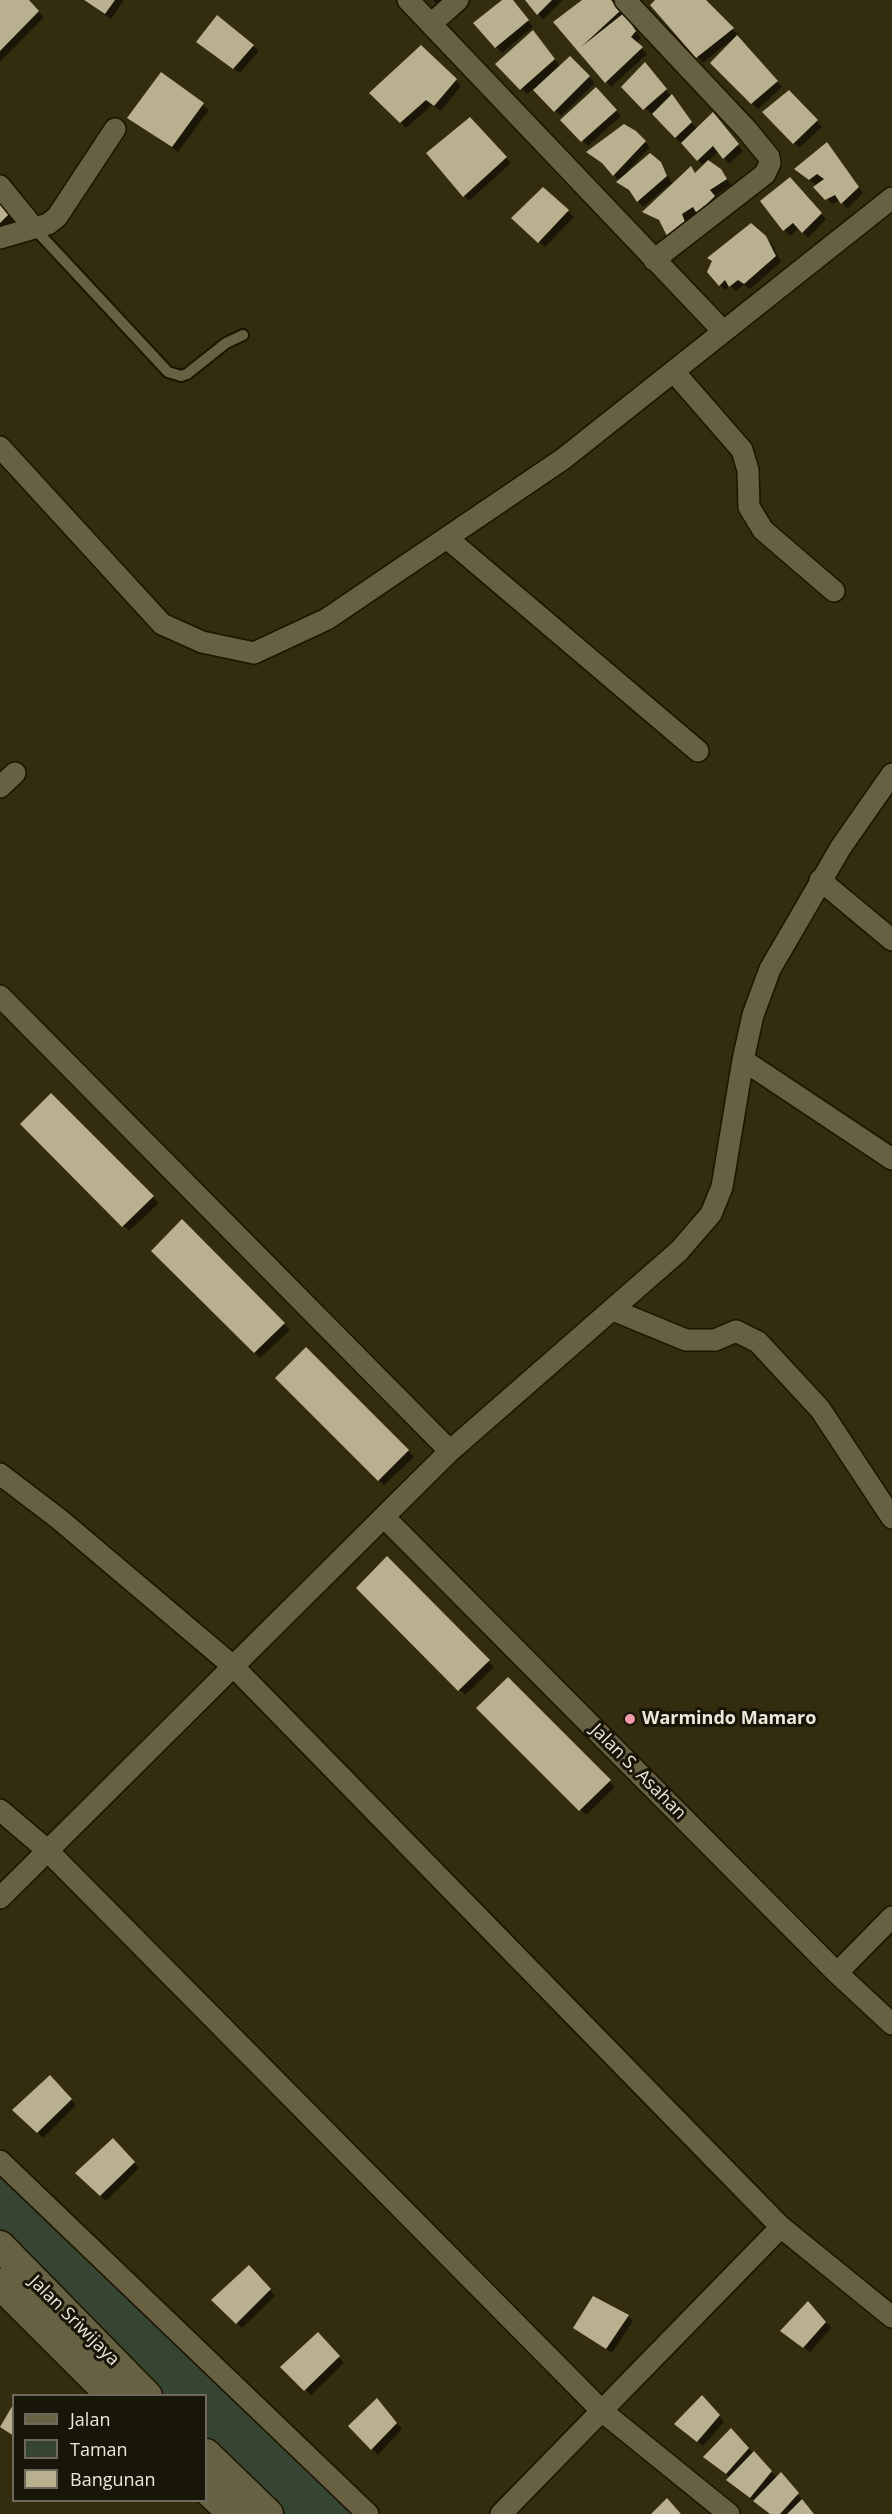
<!DOCTYPE html>
<style>
body{margin:0}
#map{position:relative;width:892px;height:2514px;overflow:hidden;background:#342c0f;font-family:"Open Sans",sans-serif}
canvas{display:block}
.legend{position:absolute;left:12px;top:2394px;width:195px;height:108px;box-sizing:border-box;background:#181509;border:2px solid #6d695c;margin:0;padding:8px 10px;list-style:none;font-size:18px;color:#ede8d8}
.legend li{display:flex;align-items:center;gap:12px;height:30px}
.legend b{width:30px;border:2px solid #6d695c}
</style>
<div id="map">
<canvas width="892" height="2514"></canvas>
<ul class="legend">
<li><b style="height:8px;background:#686043"></b>Jalan</li>
<li><b style="height:16px;background:#364531"></b>Taman</li>
<li><b style="height:16px;background:#b9b090"></b>Bangunan</li>
</ul>
</div>
<script>
const ctx = document.querySelector('canvas').getContext('2d');
ctx.lineJoin = 'round';
function fillPath(path, color) {
  ctx.fillStyle = color;
  ctx.fill(path, 'evenodd');
}
function toPath(rows) {
  const path = new Path2D();
  for (const r of rows) {
    path.moveTo(r[0], r[1]);
    for (let i = 2; i < r.length; i += 2) path.lineTo(r[i], r[i + 1]);
  }
  return path;
}
function trace(path, color, width, dash) {
  ctx.strokeStyle = color;
  ctx.lineWidth = width;
  ctx.lineCap = dash ? 'butt' : 'round';
  ctx.setLineDash(dash || []);
  ctx.stroke(path);
}
function label(font, color, halo, rows, align = 'center') {
  ctx.font = font + ' "Open Sans",sans-serif';
  ctx.lineWidth = 6;
  ctx.setLineDash([]);
  ctx.textBaseline = 'middle';
  ctx.strokeStyle = halo;
  ctx.fillStyle = color;
  for (const [text, x, y, turn = 0] of rows) {
    ctx.save();
    ctx.translate(x, y);
    ctx.rotate((+turn || 0) * Math.PI / 180);
    ctx.textAlign = isNaN(turn) ? turn : align;
    if (halo) ctx.strokeText(text, 0, 0);
    ctx.fillText(text, 0, 0);
    ctx.restore();
  }
}
const green = toPath([
 [0,2164,364,2514,270,2514,206,2451,206,2396,150,2395,0,2244]
]);
const shadow = toPath([
 [0,0,27,0,44,17,0,62],
 [83,0,124,0,111,19],
 [433,0,459,0,445,12],
 [505,0,512,0,533,27,502,53,475,23],
 [527,0,563,0,543,20],
 [584,0,608,0,629,21,641,38,636,43,647,54,611,87,555,23],
 [657,0,704,0,738,35,736,36,782,87,758,109,712,63,731,40,703,63,652,5],
 [218,17,259,51,240,73,204,47],
 [533,32,561,67,570,58,595,83,561,116,534,88,527,94,497,64],
 [420,47,461,86,441,111,432,105,406,128,371,93],
 [650,70,697,129,718,120,743,151,729,164,719,151,708,161,720,170,731,185,715,196,720,202,687,220,690,228,662,223,645,212,671,187,669,185,643,207,614,175,635,132,650,147,627,172,629,173,660,163,673,185,691,168,696,174,704,166,624,87],
 [161,74,209,110,178,152,129,118],
 [789,92,822,127,799,148,764,112],
 [602,94,621,116,588,146,562,120],
 [475,124,511,163,469,201,464,196],
 [832,149,863,193,847,209,840,200,832,204,817,186,802,174],
 [795,184,826,219,808,238,799,228,790,236,762,201],
 [543,189,574,217,545,247,513,218],
 [0,202,17,217,0,234],
 [751,225,772,244,781,262,750,289,744,285,736,291,730,286,725,290,708,272],
 [51,1095,159,1203,129,1231,22,1124],
 [182,1221,290,1330,260,1358,153,1251],
 [306,1349,414,1457,384,1485,277,1378],
 [387,1559,494,1667,465,1695,358,1588],
 [508,1679,615,1787,586,1815,479,1708],
 [56,2083,76,2105,43,2138,14,2110],
 [119,2146,139,2168,106,2201,77,2173],
 [255,2273,275,2296,242,2328,213,2300],
 [814,2309,831,2328,810,2352,788,2336],
 [628,2316,633,2321,612,2353,575,2328],
 [324,2340,344,2363,311,2395,282,2367],
 [708,2403,724,2422,703,2446,682,2430],
 [382,2406,402,2429,378,2455,350,2426],
 [736,2435,777,2478,787,2480,813,2514,770,2514,734,2486,731,2478,710,2462]
]);
const building = toPath([
 [0,0,29,0,39,11,0,51],
 [84,0,115,0,105,14],
 [502,0,513,0,529,20,495,48,473,23],
 [525,0,552,0,537,15],
 [582,0,611,0,620,11,581,47,624,13,636,31,631,37,643,47,605,83,553,22],
 [655,0,706,0,734,28,696,58,650,5],
 [217,15,254,45,233,69,196,42],
 [533,30,555,59,520,90,495,64],
 [737,35,778,81,751,104,710,63],
 [421,45,457,79,434,106,426,100,400,123,369,93],
 [570,56,590,76,554,112,533,90],
 [645,62,667,89,643,110,621,87],
 [161,72,204,103,172,147,127,118],
 [596,87,617,110,581,142,560,120],
 [789,90,818,120,793,144,762,112],
 [672,94,692,122,675,138,652,114],
 [713,112,739,144,723,159,713,146,697,161,681,143],
 [470,117,507,157,463,197,426,153],
 [624,124,636,131,646,141,613,176,602,163,586,152],
 [827,142,859,187,841,204,835,195,825,200,813,187,824,179,817,174,809,180,794,169],
 [650,153,661,162,667,176,637,202,629,190,616,182],
 [708,160,721,169,727,179,710,190,715,196,697,214,693,207,682,214,685,222,668,238,659,220,642,212,691,166,695,173],
 [790,177,822,213,802,233,793,223,783,231,760,201],
 [543,187,569,210,538,243,511,218],
 [0,200,13,210,0,223],
 [751,223,766,236,776,256,744,284,738,280,729,287,725,280,719,286,707,272,712,261,707,258],
 [51,1093,154,1196,122,1227,20,1124],
 [182,1219,285,1323,254,1353,151,1251],
 [306,1347,409,1450,378,1481,275,1378],
 [387,1556,490,1660,458,1691,356,1588],
 [508,1677,611,1780,579,1811,476,1708],
 [50,2075,72,2099,37,2133,12,2110],
 [113,2138,135,2162,100,2196,75,2173],
 [249,2265,271,2289,236,2324,211,2300],
 [593,2296,629,2315,606,2349,573,2328],
 [808,2301,826,2322,803,2348,780,2331],
 [318,2332,340,2356,304,2391,280,2367],
 [702,2395,720,2415,697,2442,674,2424],
 [377,2398,397,2423,371,2450,348,2426],
 [14,2403,14,2436,0,2427],
 [731,2428,749,2448,726,2474,703,2457],
 [754,2451,772,2471,750,2498,726,2480],
 [781,2472,799,2493,780,2514,770,2514,753,2501],
 [667,2498,681,2514,651,2514],
 [802,2499,814,2514,787,2514]
]);
const lane = toPath([
 [34,228,168,372,181,376,187,374,226,343,243,335]
]);
const street = toPath([
 [408,0,723,331],
 [625,0,747,130,769,157,770,163,765,174,654,260],
 [431,24,458,0],
 [0,186,34,228],
 [0,238,48,224,57,217,115,129],
 [675,373,742,450,748,470,749,507,763,530,834,591],
 [0,447,162,624,202,642,254,653,327,619,563,459,892,198],
 [447,538,698,751],
 [0,787,15,773],
 [820,880,892,940],
 [0,996,450,1451],
 [743,1060,892,1159],
 [613,1310,686,1340,715,1340,736,1331,758,1342,820,1409,892,1518],
 [0,1474,59,1519,234,1667,781,2227,892,2317],
 [385,1518,837,1973,892,2024],
 [0,1810,47,1850,603,2412,729,2514],
 [0,1898,450,1451,679,1251,711,1214,722,1187,743,1060,753,1015,770,969,841,847,892,774],
 [837,1973,892,1917],
 [0,2161,368,2514],
 [501,2514,781,2227]
]);
const secondary = toPath([
 [0,2246,147,2396],
 [0,2284,112,2396],
 [206,2454,268,2514],
 [206,2488,233,2514]
]);
const markers = [
 [630,1719,6,"#f39aab"]
];
const poiNames = [
 ["Warmindo Mamaro",642,1719]
];
const streetNames = [
 ["Jalan S. Asahan",638,1772,45],
 ["Jalan Sriwijaya",74,2321,45]
];
fillPath(green, '#364531');
fillPath(shadow, '#0007');
fillPath(building, '#b9b090');
trace(lane, '#1b1400', 14);
trace(street, '#1b1400', 24);
trace(secondary, '#1b1400', 33);
trace(lane, '#686043', 10);
trace(street, '#686043', 21);
trace(secondary, '#686043', 30);
for (const [x, y, r, color] of markers) {
  const dot = new Path2D();
  dot.arc(x, y, r, 0, 2 * Math.PI);
  ctx.fillStyle = color;
  ctx.fill(dot);
  trace(dot, '#181509', 2);
}
label('bold 18px', '#ede8d8', '#181509', poiNames, 'left');
label('18px', '#ede8d8', '#181509', streetNames);
</script>
